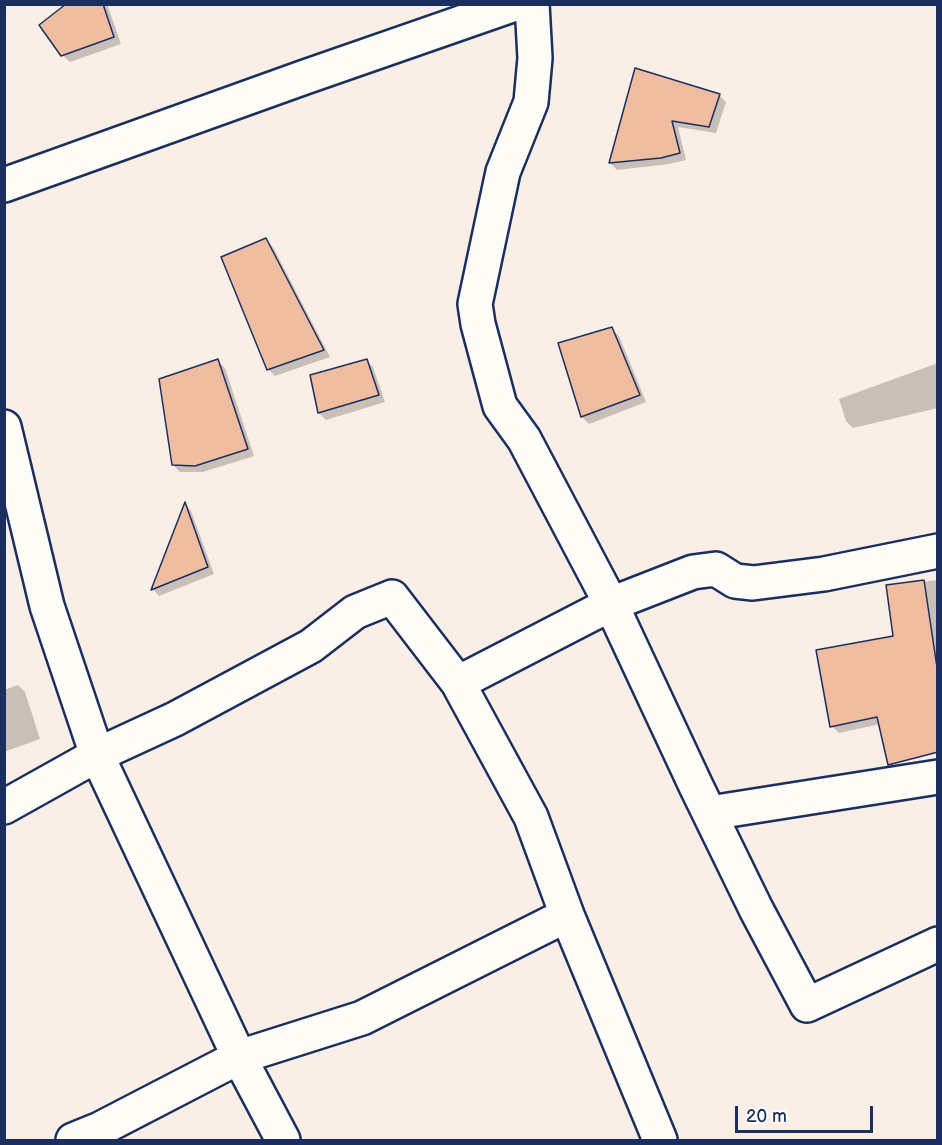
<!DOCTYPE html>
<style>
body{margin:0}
#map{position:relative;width:942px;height:1145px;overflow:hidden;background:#faefe6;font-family:"Balsamiq Sans",sans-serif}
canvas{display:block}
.frame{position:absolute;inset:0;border:6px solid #1b2f5e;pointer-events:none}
.scale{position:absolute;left:735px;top:1106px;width:138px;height:27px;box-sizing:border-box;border:3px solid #1b2f5e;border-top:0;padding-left:8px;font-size:18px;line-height:21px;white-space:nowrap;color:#1b2f5e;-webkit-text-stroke:4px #fdfcf7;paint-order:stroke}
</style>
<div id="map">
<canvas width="942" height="1145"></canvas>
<div class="frame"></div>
<div class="scale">20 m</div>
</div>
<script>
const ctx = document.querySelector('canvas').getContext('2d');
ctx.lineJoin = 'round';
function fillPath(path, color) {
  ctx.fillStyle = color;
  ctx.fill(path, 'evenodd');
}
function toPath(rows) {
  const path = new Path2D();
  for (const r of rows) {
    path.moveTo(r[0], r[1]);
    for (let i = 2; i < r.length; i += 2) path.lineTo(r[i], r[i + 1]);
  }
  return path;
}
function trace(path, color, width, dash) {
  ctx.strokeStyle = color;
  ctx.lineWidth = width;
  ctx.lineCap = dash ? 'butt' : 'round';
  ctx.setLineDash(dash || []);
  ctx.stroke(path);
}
const shadow = toPath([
 [68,4,107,4,121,44,70,62,62,55],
 [636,69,719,95,726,102,716,133,678,127,686,160,669,164,617,170,610,163],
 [266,240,273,247,330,357,275,376,268,369],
 [612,329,619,336,646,402,589,424,582,417,560,344],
 [366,360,373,367,385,402,326,420,319,413],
 [218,361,225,368,254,456,203,472,180,472,173,465],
 [938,363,938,408,853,428,846,421,839,399],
 [185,504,191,511,214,574,159,596,153,589],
 [938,580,938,722,880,724,839,733,832,726,895,637,887,586],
 [18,685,25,692,40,739,4,752,4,690]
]);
const building = toPath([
 [66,4,103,4,114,37,61,56,39,25,66,4],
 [635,68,720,94,709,127,672,121,680,153,661,158,609,163,635,68],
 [266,238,324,350,267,370,221,257,266,238],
 [612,327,640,395,581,417,558,343,612,327],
 [218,359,248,449,195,466,172,465,159,379,218,359],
 [367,359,379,395,318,413,310,375,367,359],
 [185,502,208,567,151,590,185,502],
 [924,580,938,674,938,752,888,765,877,717,830,727,816,650,893,636,886,585,924,580]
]);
const minor = toPath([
 [532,4,535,58,531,102,503,172,475,304,478,324,500,406,524,439,611,604,696,786,756,909,807,1005,938,944],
 [4,185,305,77,515,4],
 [4,427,47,606,97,755,239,1057,283,1140],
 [458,683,611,604,693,572,716,569,735,581,753,583,824,574,938,551],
 [4,807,97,755,175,719,311,646,355,612,392,597,458,683,531,817,567,915,660,1140],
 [710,813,938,777],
 [73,1140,100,1129,239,1057,362,1018,567,915]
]);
fillPath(shadow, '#0003');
fillPath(building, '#f0bda1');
trace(building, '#1b2f5e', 1.5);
trace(minor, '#1b2f5e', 38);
trace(minor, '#fdfcf7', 33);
</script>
